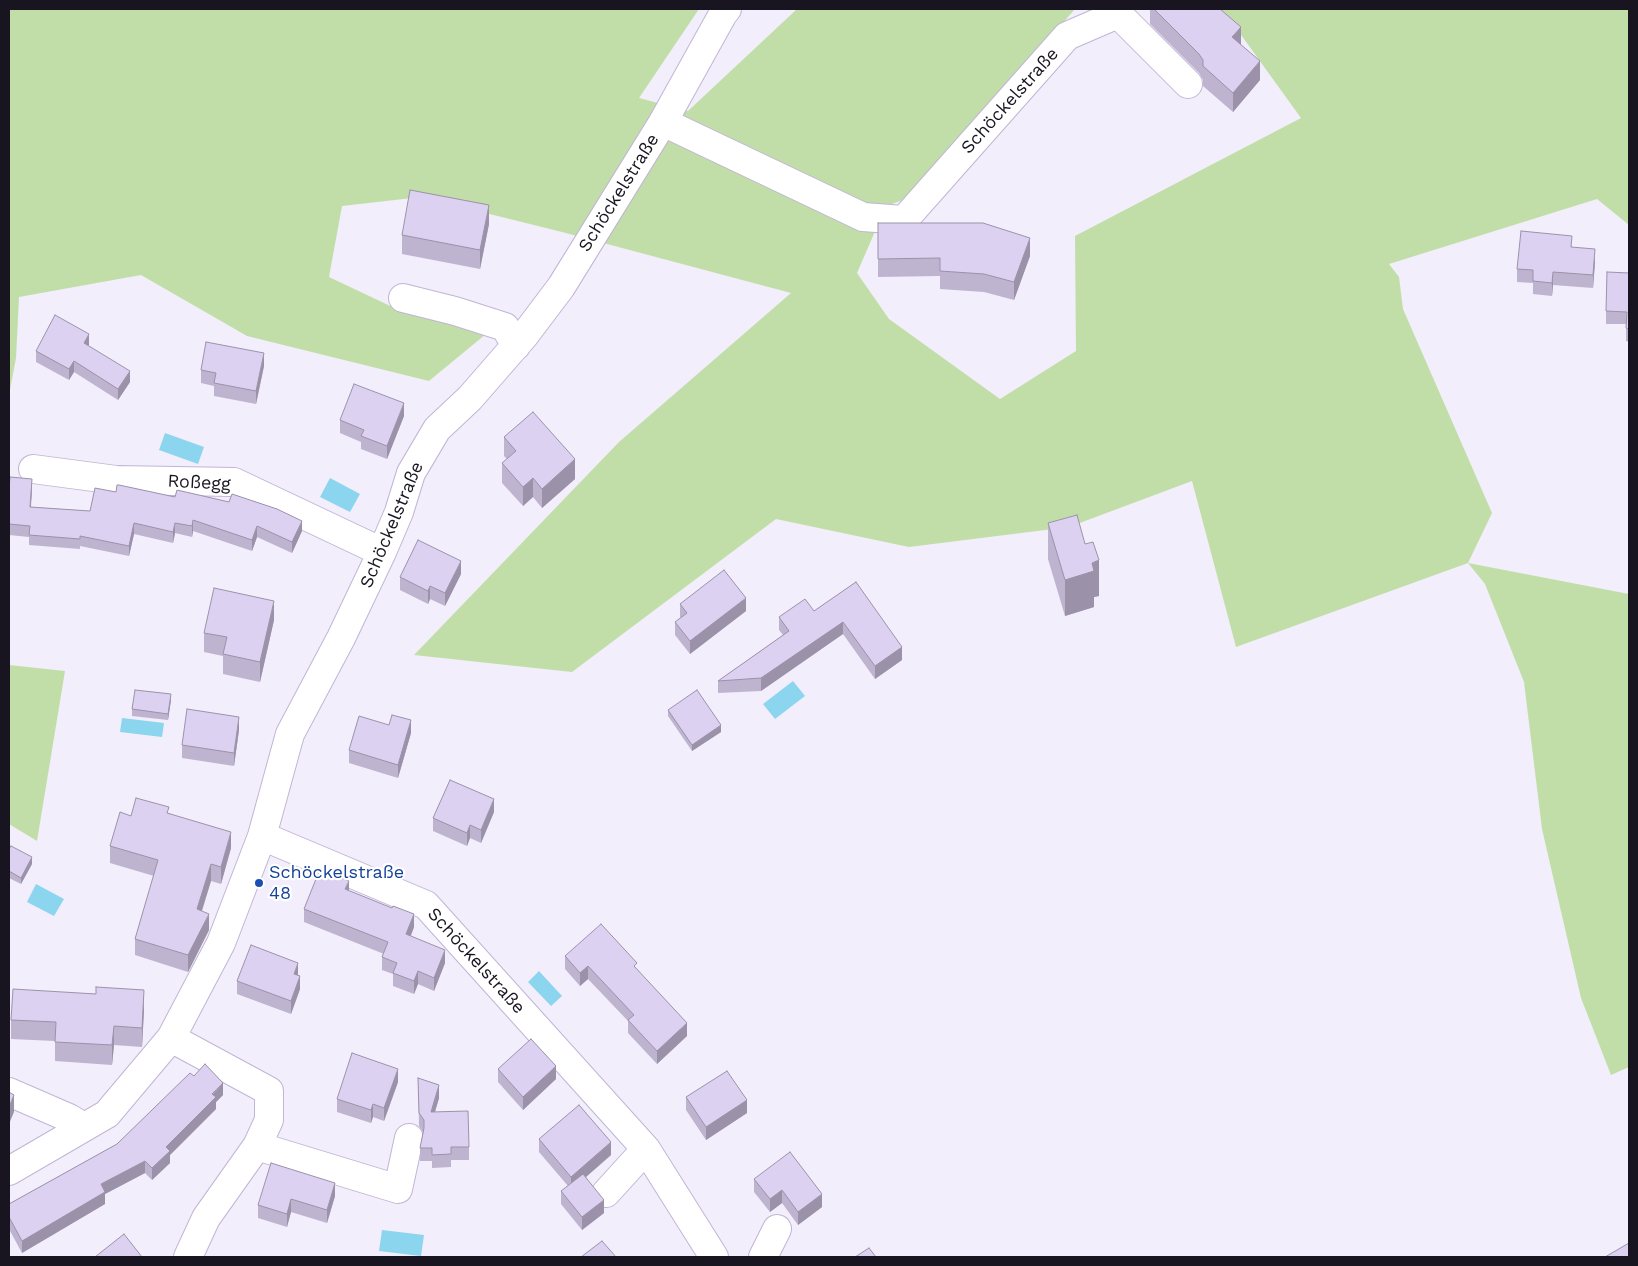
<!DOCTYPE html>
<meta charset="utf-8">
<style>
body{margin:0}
#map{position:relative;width:1638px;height:1266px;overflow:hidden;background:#f2eefb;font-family:"Work Sans",sans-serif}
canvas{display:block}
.frame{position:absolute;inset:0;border:10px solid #191520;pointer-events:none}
</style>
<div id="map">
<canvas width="1638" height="1266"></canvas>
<div class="frame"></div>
</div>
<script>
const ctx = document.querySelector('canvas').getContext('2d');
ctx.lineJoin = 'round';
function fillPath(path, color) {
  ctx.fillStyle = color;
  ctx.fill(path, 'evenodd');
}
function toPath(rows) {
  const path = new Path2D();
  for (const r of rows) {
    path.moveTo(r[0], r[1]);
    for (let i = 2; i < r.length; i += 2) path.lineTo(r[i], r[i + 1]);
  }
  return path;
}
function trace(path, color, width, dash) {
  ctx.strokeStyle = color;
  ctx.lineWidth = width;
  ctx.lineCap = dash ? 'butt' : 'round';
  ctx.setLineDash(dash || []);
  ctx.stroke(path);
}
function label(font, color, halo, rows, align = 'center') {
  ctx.font = font + ' "Work Sans",sans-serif';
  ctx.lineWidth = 4.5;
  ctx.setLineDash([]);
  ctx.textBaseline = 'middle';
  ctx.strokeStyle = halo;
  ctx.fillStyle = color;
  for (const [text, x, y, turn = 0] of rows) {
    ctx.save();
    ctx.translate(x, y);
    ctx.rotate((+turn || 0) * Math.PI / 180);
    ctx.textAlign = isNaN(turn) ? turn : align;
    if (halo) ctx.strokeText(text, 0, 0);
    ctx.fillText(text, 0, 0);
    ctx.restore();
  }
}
const green = toPath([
 [9,9,699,9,639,98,688,111,797,9,1075,9,991,105,903,200,886,206,857,273,889,319,1000,399,1076,351,1075,236,1301,118,1231,21,1218,9,1629,9,1629,225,1597,199,1389,264,1399,277,1403,309,1492,513,1468,563,1629,594,1629,1067,1611,1075,1581,998,1542,829,1524,682,1485,584,1468,563,1236,647,1192,481,1069,527,909,547,776,519,572,672,414,655,619,442,791,293,562,232,421,197,342,206,329,277,403,312,486,334,429,381,247,336,141,275,19,297,16,358,9,395],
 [9,665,65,671,37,841,9,824]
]);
const water = toPath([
 [165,433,204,447,198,464,159,450],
 [330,478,360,494,350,512,320,497],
 [793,681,805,696,775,719,763,704],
 [122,718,164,723,162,737,120,732],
 [36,884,64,899,54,916,27,902],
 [539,971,562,996,551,1006,528,982],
 [382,1230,424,1235,421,1256,379,1251]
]);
const minor = toPath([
 [663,122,863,217,904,220,1067,36,1118,14,1188,84],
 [403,298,455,311,505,327,516,346],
 [33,469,116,480,234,482,382,552],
 [262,836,426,905,646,1149,714,1257],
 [171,1038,269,1091,269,1120,257,1146,206,1218,188,1257],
 [9,1092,69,1118,84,1127],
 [257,1146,398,1189,409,1138],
 [9,1171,107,1114,171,1038,221,943,262,836,290,734,341,638,382,552,399,512,411,473,437,429,470,398,524,336,561,287,663,122,723,14,727,9],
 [606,1193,646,1149],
 [763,1257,777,1229]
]);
const wall = toPath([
 [1150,9,1220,9,1241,44,1260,80,1233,112,1203,86,1203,80,1199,73,1150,24],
 [878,223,1030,256,1014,300,984,292,940,289,940,276,878,277],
 [489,224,480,269,402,254,402,235],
 [1572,247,1595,262,1593,288,1553,285,1552,296,1533,294,1533,283,1517,282,1517,269],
 [1629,273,1629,342,1626,341,1626,324,1606,324,1606,311],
 [89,346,130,382,118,400,74,372,69,380,36,362,36,351],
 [264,366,256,404,214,396,214,386,201,383,201,370],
 [404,416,387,459,361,449,361,442,340,433,340,420],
 [504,437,575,479,542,508,533,497,523,506,502,483,502,463,507,459,504,456],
 [9,488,32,489,31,507,90,511,95,488,302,531,292,553,257,537,252,551,193,531,192,537,175,533,173,543,134,534,129,556,80,546,80,549,29,545,29,537,9,535],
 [1048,523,1099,596,1094,597,1094,607,1065,616,1048,559],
 [461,574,445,606,430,599,428,604,400,590,400,577],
 [856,582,902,660,875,679,843,634,761,691,718,693,718,681,783,635,779,630,779,617,814,611],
 [680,604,746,611,690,654,675,635,675,622,681,618,680,617],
 [274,620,260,682,223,674,223,656,204,652,204,633],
 [171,700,168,720,132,716,132,709],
 [668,710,721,732,692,751,668,716],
 [239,730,234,766,182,758,182,745],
 [411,733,398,778,349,763,349,750],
 [494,812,481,843,470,838,467,846,433,831,433,818],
 [169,813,231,848,221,884,211,881,202,911,209,930,188,972,135,955,135,939,154,876,110,863,110,846,131,816],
 [9,849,32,864,21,884,9,878],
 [349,891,414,927,411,936,445,963,434,991,418,984,414,994,393,986,393,974,382,970,382,957,384,954,304,922,304,909],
 [565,956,637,969,687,1036,657,1064,628,1033,628,1021,588,979,580,986,565,969],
 [298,975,300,989,291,1014,237,994,237,981],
 [144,1010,142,1047,114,1045,112,1065,55,1061,55,1041,11,1039,11,1020],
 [498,1069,556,1079,523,1110,498,1082],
 [194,1076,223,1095,216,1102,216,1109,170,1155,170,1163,152,1180,145,1173,105,1194,105,1204,22,1253,9,1229,9,1204,117,1144],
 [418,1078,439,1098,435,1112,469,1147,469,1160,451,1160,451,1167,432,1168,432,1161,420,1161,420,1148,423,1132,419,1126],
 [398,1082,384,1121,373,1117,371,1123,337,1112,337,1099],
 [686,1097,747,1113,706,1140,686,1110],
 [539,1139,611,1155,586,1177,604,1213,582,1230,561,1204,561,1191,568,1186,539,1152],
 [754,1179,822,1207,798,1225,782,1203,770,1212,754,1192],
 [335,1183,335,1196,327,1223,291,1212,287,1227,258,1218,258,1205]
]);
const shadedWall = toPath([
 [1241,27,1241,46,1232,37],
 [1260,61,1260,80,1233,112,1233,93],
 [489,205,489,224,480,269,480,250],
 [1030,238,1030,256,1014,300,1014,282],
 [1595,249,1595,262,1593,288,1593,275],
 [1553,272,1553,285,1552,296,1552,283],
 [89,334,89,345,84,354,84,343],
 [264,353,264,366,256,404,256,391],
 [74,361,74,372,69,380,69,369],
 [130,371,130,382,118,400,118,389],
 [404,403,404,416,387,459,387,446],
 [575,459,575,479,542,508,542,489],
 [533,478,533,497,523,506,523,487],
 [32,479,32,489,30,517,30,507],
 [193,520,193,531,192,537,192,526],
 [302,521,302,531,292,553,292,542],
 [134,523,134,534,129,556,129,546],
 [175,523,175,533,173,543,173,532],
 [257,526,257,537,252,551,252,540],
 [1099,560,1099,596,1094,597,1094,607,1065,616,1065,580,1092,563],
 [461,561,461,574,445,606,445,593],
 [430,586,430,599,428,604,428,591],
 [746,598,746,611,690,654,690,641],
 [274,601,274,620,260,682,260,662],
 [843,622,843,634,761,691,761,678],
 [902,647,902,660,875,679,875,666],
 [171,694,171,700,168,720,168,714],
 [239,717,239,730,234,766,234,753],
 [411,720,411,733,398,778,398,765],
 [721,725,721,732,692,751,692,745],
 [494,799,494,812,481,843,481,830],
 [470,825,470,838,467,846,467,833],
 [231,832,231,848,221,884,221,867],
 [32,857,32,864,21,884,21,878],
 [211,864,211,881,197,926,197,909],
 [349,881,349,894,345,889],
 [209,914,209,930,188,972,188,955],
 [414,914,414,927,406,947,406,934],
 [445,950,445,963,434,991,434,978],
 [298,963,298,976,294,974],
 [588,966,588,979,580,986,580,973],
 [418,971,418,984,414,994,414,981],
 [300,976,300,989,291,1014,291,1001],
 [144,990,144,1010,142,1047,142,1028],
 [687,1023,687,1036,657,1064,657,1051],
 [114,1026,114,1045,112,1065,112,1045],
 [556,1066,556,1079,523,1110,523,1097],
 [398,1069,398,1082,384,1121,384,1108],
 [223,1083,223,1095,216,1102,216,1109,170,1155,170,1163,152,1180,152,1168,166,1147],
 [439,1085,439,1098,431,1125,431,1112],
 [14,1095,14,1112,9,1124,9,1107],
 [747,1100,747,1113,706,1140,706,1127],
 [373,1104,373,1117,371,1123,371,1110],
 [611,1142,611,1155,571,1190,571,1177],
 [145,1161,145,1173,105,1194,105,1204,22,1253,22,1241,101,1184],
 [335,1183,335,1196,327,1223,327,1210],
 [782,1190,782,1203,770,1212,770,1199],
 [822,1194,822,1207,798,1225,798,1212],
 [291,1199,291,1212,287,1227,287,1214],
 [604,1200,604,1213,582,1230,582,1217]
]);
const building = toPath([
 [1154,9,1220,9,1241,27,1232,37,1260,61,1233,93,1203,66,1203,60,1199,54,1154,9],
 [410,190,489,205,480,250,402,235,410,190],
 [878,223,983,223,1030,238,1014,282,984,274,940,271,940,258,878,259,878,223],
 [1521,231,1572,236,1571,247,1595,249,1593,275,1553,272,1552,283,1533,281,1533,270,1517,269,1521,231],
 [1607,272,1629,273,1629,329,1626,328,1627,312,1606,311,1607,272],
 [55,315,89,334,84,343,130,371,118,389,74,361,69,369,36,351,55,315],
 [206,342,264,353,256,391,214,383,216,373,201,370,206,342],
 [354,384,404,403,387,446,361,436,364,430,340,420,354,384],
 [533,412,575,459,542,489,533,478,523,487,502,463,516,451,504,437,533,412],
 [10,477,32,479,30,507,90,511,95,488,116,492,117,485,119,485,175,497,177,490,229,502,232,494,277,509,302,521,292,542,257,526,252,540,193,520,192,526,175,523,173,532,134,523,129,546,80,536,80,539,29,535,30,526,9,524,9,488,10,477],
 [1077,515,1085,544,1093,542,1099,560,1092,563,1094,571,1065,580,1048,523,1077,515],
 [418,540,461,561,445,593,430,586,428,591,400,577,418,540],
 [724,570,746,598,690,641,675,622,687,613,680,604,724,570],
 [856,582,902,647,875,666,843,622,761,678,718,681,789,631,779,617,805,599,814,611,856,582],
 [214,588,274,601,260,662,223,654,227,637,204,633,214,588],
 [135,690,171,694,168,714,132,709,135,690],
 [697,690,721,725,692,745,668,710,697,690],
 [187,709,239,717,234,753,182,745,187,709],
 [392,715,411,720,398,765,349,750,359,716,389,725,392,715],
 [450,780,494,799,481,830,470,825,467,833,433,818,450,780],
 [136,798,169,807,167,813,231,832,221,867,211,864,197,909,209,914,188,955,135,939,158,860,110,846,120,812,131,816,136,798],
 [11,846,32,857,21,878,9,871,9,849,11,846],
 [320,869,349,881,345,889,392,908,393,906,414,914,406,934,445,950,434,978,418,971,414,981,393,973,397,963,382,957,388,942,304,909,320,869],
 [601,924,637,963,634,966,687,1023,657,1051,628,1020,634,1015,588,966,580,973,565,956,601,924],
 [251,945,298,963,294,974,300,976,291,1001,237,981,251,945],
 [96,987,144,990,142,1028,114,1026,112,1045,55,1042,56,1022,11,1020,13,989,96,994,96,987],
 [531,1039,556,1066,523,1097,498,1069,531,1039],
 [352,1053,398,1069,384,1108,373,1104,371,1110,337,1099,352,1053],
 [205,1064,223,1083,212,1094,216,1097,166,1147,170,1151,152,1168,145,1161,101,1184,105,1192,22,1241,9,1217,9,1204,117,1144,190,1073,194,1076,205,1064],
 [727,1071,747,1100,706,1127,686,1097,727,1071],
 [418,1078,439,1085,431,1112,468,1111,469,1147,451,1147,451,1154,432,1155,432,1148,420,1148,424,1128,424,1120,419,1113,418,1078],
 [9,1092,14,1095,9,1107,9,1092],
 [579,1105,611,1142,571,1177,539,1139,579,1105],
 [790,1152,822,1194,798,1212,782,1190,770,1199,754,1179,790,1152],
 [271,1163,335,1183,327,1210,291,1199,287,1214,258,1205,271,1163],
 [583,1174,604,1200,582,1217,561,1191,583,1174],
 [124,1234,142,1257,95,1257,124,1234],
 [602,1241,616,1257,581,1257,602,1241],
 [1629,1243,1629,1257,1605,1257,1629,1243],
 [869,1248,876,1257,855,1257,869,1248]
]);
const markers = [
 [259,883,5,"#1a4fb4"]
];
const streetNames = [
 ["Schöckelstraße",1010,101,-48],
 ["Schöckelstraße",619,193,-58],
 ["Roßegg",199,483,3],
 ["Schöckelstraße",392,525,-67],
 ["Schöckelstraße",476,961,48]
];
const transitNames = [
 ["Schöckelstraße",269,873],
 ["48",269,894]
];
fillPath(green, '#c2dea8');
fillPath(water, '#8cd5ef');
trace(minor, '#c1b5d5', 30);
trace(minor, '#fff', 28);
fillPath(wall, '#beb4d0');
fillPath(shadedWall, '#9b92a9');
fillPath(building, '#ddd1f2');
trace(building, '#9b92a9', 1);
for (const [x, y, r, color] of markers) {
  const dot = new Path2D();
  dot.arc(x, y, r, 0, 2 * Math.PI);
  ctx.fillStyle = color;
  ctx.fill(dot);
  trace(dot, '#fff', 2);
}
label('18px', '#191520', '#fff', streetNames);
label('18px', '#164399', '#fff', transitNames, 'left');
</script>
